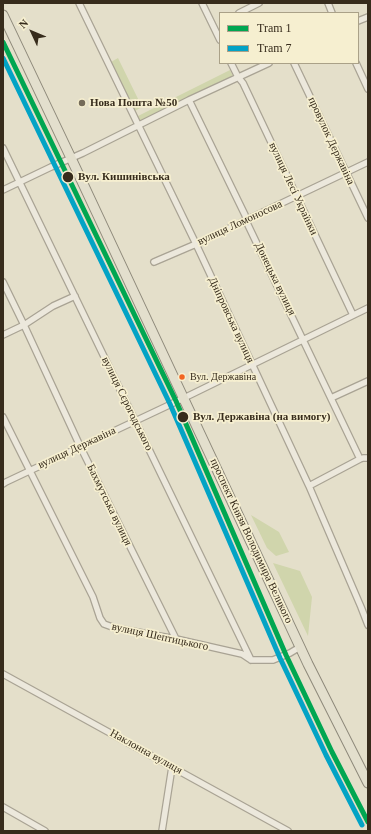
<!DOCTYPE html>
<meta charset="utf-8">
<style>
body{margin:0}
#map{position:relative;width:371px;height:834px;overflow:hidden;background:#e4dfca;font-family:Georgia,serif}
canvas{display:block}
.frame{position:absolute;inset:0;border:4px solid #372c1c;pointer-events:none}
.legend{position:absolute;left:219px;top:12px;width:140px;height:52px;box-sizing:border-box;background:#f6efd0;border:1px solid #aaa188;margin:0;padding:5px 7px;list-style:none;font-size:12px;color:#372c1c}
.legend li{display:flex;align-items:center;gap:8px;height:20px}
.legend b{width:20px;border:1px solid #aaa188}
.north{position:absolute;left:12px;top:12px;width:40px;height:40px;-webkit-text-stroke:3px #f6efd0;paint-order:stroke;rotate:314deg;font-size:11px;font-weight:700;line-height:16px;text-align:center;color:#372c1c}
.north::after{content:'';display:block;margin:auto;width:14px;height:18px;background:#372c1c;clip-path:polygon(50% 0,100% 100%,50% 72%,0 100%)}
</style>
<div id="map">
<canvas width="371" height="834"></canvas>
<div class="frame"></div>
<ul class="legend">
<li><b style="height:5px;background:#00a651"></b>Tram 1</li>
<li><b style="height:5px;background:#03a3c5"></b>Tram 7</li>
</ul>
<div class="north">N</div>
</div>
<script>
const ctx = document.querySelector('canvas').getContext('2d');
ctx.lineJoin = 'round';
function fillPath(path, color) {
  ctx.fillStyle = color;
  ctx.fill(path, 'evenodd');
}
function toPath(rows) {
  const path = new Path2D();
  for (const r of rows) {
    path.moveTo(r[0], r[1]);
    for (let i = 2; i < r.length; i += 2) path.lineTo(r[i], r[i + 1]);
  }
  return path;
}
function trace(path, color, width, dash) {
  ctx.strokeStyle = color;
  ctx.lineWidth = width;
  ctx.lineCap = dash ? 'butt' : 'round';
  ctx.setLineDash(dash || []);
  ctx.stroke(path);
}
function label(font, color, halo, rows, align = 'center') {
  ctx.font = font + ' Georgia,serif';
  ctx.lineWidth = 3.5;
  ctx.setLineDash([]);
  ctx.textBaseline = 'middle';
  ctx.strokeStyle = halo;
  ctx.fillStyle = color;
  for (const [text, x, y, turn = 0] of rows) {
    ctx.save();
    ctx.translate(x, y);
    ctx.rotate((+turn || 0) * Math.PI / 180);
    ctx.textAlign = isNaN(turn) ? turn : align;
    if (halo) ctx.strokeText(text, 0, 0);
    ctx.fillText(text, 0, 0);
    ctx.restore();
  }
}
const green = toPath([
 [118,58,142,107,135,111,111,62],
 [230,70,233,76,140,121,138,116],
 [251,515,279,532,289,552,276,556,267,548],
 [273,563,300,571,312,597,308,636]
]);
const street = toPath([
 [79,3,196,244,309,486,361,607,368,625],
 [202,3,220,40],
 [328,3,332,13],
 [239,13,259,3],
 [358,21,368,17],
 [231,63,238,77,243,83,353,315],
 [294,63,368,218],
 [356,63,368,89],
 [189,100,245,215,248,225,360,459],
 [3,148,251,660],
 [3,190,51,167,83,153,189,100,269,63],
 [154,262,196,244,368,162],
 [3,282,24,325,80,446,176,639],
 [3,335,24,325,53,306,75,296],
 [331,398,368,381],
 [3,417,93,597,100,618,104,624,115,628,176,639,242,654,251,660,273,660,290,653,300,647],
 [3,484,6,482,184,398,368,308],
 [309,486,360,459,363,458,368,458],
 [3,674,288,831],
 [3,807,45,831],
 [162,831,172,767]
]);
const primary = toPath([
 [3,15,71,158,308,664,368,783]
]);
const tram1 = toPath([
 [3,42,176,401,286,655,332,752,368,822]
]);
const tram2 = toPath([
 [3,58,170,404,280,658,326,755,362,825]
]);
const markers = [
 [82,103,4,"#746b59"],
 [68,177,6,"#372c1c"],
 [182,377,3.5,"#f26522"],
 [183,417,6,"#372c1c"]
];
const busNames = [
 ["Вул. Державіна",190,377]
];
const poiNames = [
 ["Нова Пошта №50",90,103]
];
const streetNames = [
 ["провулок Державіна",331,141,65],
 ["вулиця Лесі Українки",293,189,65],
 ["вулиця Ломоносова",240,223,-25],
 ["Донецька вулиця",275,279,64],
 ["Дніпровська вулиця",231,320,65],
 ["вулиця Сєрогодського",127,404,64],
 ["вулиця Державіна",77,448,-25],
 ["Бахмутська вулиця",109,505,64],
 ["проспект Князя Володимира Великого",251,541,65],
 ["вулиця Шептицького",160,637,12],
 ["Наклонна вулиця",146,752,29]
];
const stopNames = [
 ["Вул. Кишинівська",78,177],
 ["Вул. Державіна (на вимогу)",193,417]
];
fillPath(green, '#d0d5ac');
trace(street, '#a9a394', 8);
trace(primary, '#8e897a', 11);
trace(street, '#ece8dc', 5.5);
trace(primary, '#e3dfcd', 9);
trace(tram1, '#00a651', 5);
trace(tram2, '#03a3c5', 5);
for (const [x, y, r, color] of markers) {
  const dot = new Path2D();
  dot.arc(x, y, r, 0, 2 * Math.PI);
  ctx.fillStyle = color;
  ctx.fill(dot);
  trace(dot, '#f6efd0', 1.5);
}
label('10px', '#372c1c', '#f6efd0', busNames, 'left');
label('bold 11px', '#372c1c', '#f6efd0', poiNames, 'left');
label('11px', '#372c1c', '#f6efd0', streetNames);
label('bold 11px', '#372c1c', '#f6efd0', stopNames, 'left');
</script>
